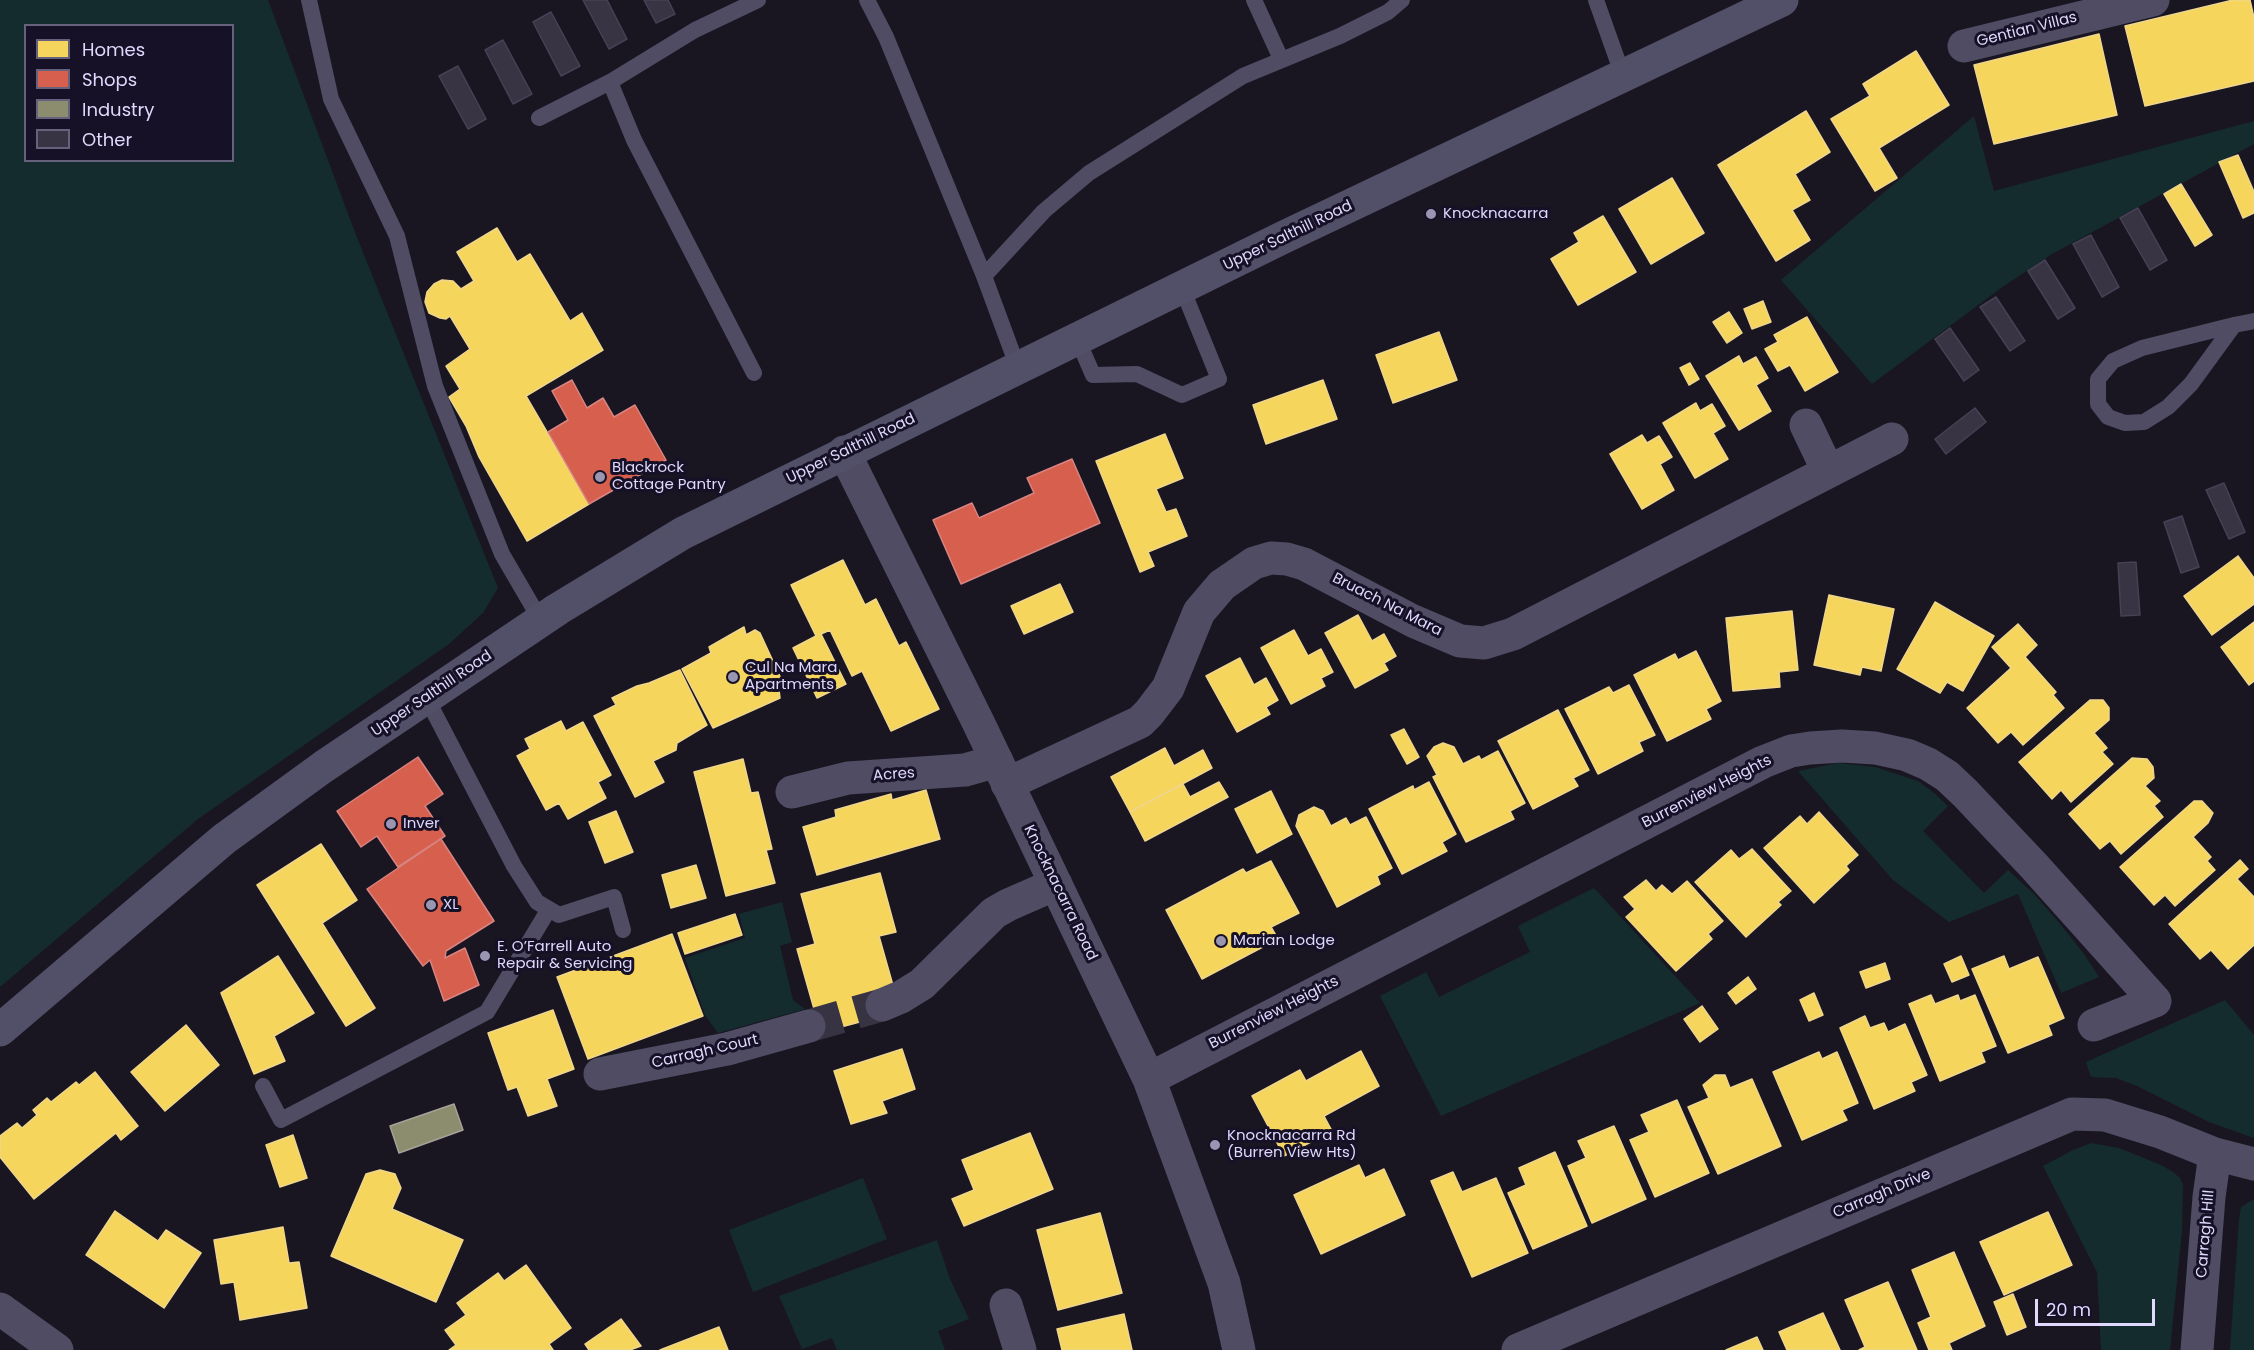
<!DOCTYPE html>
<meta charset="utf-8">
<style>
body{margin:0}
#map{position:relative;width:2254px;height:1350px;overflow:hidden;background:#191622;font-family:Poppins,sans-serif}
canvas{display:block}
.legend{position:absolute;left:24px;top:24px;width:210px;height:138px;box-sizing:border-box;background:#161127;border:2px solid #66617d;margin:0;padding:8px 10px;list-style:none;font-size:18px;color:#dfd9fd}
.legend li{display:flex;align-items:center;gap:12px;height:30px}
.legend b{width:30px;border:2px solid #66617d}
.scale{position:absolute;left:2035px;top:1299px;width:120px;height:27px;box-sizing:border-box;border:3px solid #dfd9fd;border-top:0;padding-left:8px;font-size:18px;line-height:21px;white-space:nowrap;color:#dfd9fd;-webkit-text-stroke:4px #161127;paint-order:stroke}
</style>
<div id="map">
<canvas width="2254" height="1350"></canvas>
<ul class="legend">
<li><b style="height:16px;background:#f6d55c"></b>Homes</li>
<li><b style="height:16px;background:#d6604d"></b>Shops</li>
<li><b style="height:16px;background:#8c8c6e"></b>Industry</li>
<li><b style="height:16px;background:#383444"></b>Other</li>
</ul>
<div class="scale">20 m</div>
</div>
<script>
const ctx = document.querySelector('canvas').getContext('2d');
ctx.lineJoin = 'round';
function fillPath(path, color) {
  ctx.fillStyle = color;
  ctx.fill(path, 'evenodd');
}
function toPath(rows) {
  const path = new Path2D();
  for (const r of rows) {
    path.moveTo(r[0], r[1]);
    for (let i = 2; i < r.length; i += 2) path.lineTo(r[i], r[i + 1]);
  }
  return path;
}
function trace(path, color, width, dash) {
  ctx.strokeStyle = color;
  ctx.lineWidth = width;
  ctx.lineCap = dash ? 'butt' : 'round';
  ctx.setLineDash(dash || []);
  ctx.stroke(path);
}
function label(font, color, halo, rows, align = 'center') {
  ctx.font = font + ' Poppins,sans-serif';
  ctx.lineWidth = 6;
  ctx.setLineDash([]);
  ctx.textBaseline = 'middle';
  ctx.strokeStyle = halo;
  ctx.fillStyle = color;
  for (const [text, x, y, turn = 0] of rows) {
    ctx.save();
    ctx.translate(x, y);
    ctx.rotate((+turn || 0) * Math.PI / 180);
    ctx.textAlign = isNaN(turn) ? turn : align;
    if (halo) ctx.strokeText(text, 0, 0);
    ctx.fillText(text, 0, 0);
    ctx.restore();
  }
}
const green = toPath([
 [0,0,268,0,356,235,498,588,483,613,449,644,198,819,0,987],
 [26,26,232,26,232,160,26,160],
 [1974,116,1994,191,2254,121,2254,144,2052,254,2001,288,1872,384,1781,280],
 [1838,763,1875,767,1918,781,1934,793,1948,806,1923,831,1984,893,2008,870,2034,894,2061,925,2084,954,2099,977,2061,993,2018,894,1949,922,1893,880,1798,771],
 [1594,888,1700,1003,1441,1116,1380,996,1426,972,1439,997,1530,952,1518,926],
 [782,902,792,942,780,946,793,1000,805,1009,718,1033,705,1015,685,958,745,938,739,914],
 [2225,1000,2254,1035,2254,1138,2209,1122,2137,1086,2116,1078,2091,1077,2086,1062],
 [2091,1143,2119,1148,2161,1165,2173,1172,2180,1178,2183,1185,2182,1231,2170,1350,2101,1350,2097,1272,2043,1166,2073,1150],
 [863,1178,887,1239,753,1292,729,1230],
 [2254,1199,2254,1350,2230,1350,2239,1219,2241,1207],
 [937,1240,950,1279,969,1319,938,1331,945,1350,837,1350,832,1338,802,1349,779,1296]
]);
const homes = toPath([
 [2233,0,2250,0,2254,18,2254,81,2145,106,2125,26,2233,0],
 [2099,34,2117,115,1994,144,1974,65,2099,34],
 [1916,51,1949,105,1879,148,1897,178,1875,191,1831,119,1870,96,1863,84,1916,51],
 [1806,111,1830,152,1795,174,1810,200,1792,210,1810,240,1776,261,1718,165,1806,111],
 [2238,155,2254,192,2254,213,2243,218,2219,162,2238,155],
 [1672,178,1704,233,1651,264,1619,209,1672,178],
 [2181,184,2212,235,2195,246,2164,194,2181,184],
 [1603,216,1636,272,1578,305,1551,259,1579,242,1574,233,1603,216],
 [497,228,517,262,530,254,570,321,582,313,603,350,526,396,589,504,527,541,479,457,466,426,449,397,460,389,446,366,470,349,450,316,446,319,440,318,429,313,425,302,427,292,434,284,442,280,453,281,461,289,474,281,457,252,497,228],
 [1763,301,1771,322,1752,329,1744,309,1763,301],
 [1729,312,1742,333,1727,343,1713,322,1729,312],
 [1807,317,1838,372,1805,391,1790,365,1778,371,1765,349,1778,342,1774,335,1807,317],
 [1439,332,1457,380,1393,403,1376,355,1439,332],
 [1739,356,1743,364,1756,357,1768,378,1756,385,1771,411,1739,430,1706,376,1739,356],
 [1690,363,1699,379,1689,385,1680,368,1690,363],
 [1323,380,1337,419,1266,444,1253,405,1323,380],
 [1696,403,1700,411,1712,404,1725,426,1713,433,1728,459,1695,478,1663,423,1696,403],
 [1165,434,1183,478,1156,489,1166,512,1176,509,1187,536,1148,552,1154,566,1140,572,1096,461,1165,434],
 [1642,435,1647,443,1659,436,1672,457,1660,464,1674,490,1642,509,1610,454,1642,435],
 [2238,556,2254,578,2254,604,2212,635,2184,596,2238,556],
 [843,560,865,605,876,599,899,646,906,642,939,709,891,731,862,671,852,676,830,630,821,634,846,684,817,698,793,648,816,636,791,585,843,560],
 [1060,584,1073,612,1024,634,1011,606,1060,584],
 [1829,595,1894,609,1881,671,1862,667,1860,675,1814,665,1829,595],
 [1935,602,1994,636,1963,691,1947,682,1940,693,1897,669,1935,602],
 [1792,611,1798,670,1779,672,1780,687,1733,691,1726,618,1792,611],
 [1358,615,1372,641,1384,634,1396,656,1384,663,1388,670,1355,688,1325,633,1358,615],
 [2254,622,2254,681,2249,685,2221,647,2254,622],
 [2018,624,2037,645,2025,657,2056,692,2053,695,2064,708,2023,745,2011,732,1998,743,1967,708,2011,668,1992,647,2018,624],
 [744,627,746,635,755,630,760,633,784,685,779,690,780,698,713,728,682,669,711,653,709,647,744,627],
 [1294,630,1308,656,1321,649,1333,672,1321,678,1325,686,1291,704,1261,648,1294,630],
 [1696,651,1721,701,1706,709,1711,719,1667,741,1634,675,1675,654,1678,660,1696,651],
 [1240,658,1254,685,1266,678,1278,700,1266,707,1270,714,1237,732,1206,676,1240,658],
 [680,670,707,725,677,743,676,750,653,761,664,782,635,797,594,716,616,705,612,698,637,686,649,683,680,670],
 [1629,685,1655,735,1639,742,1643,751,1598,774,1565,709,1609,687,1613,693,1629,685],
 [2090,700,2103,700,2109,708,2109,720,2094,733,2107,748,2102,752,2113,764,2071,802,2061,790,2052,799,2019,762,2090,700],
 [1558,710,1589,770,1573,778,1578,786,1533,809,1498,741,1558,710],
 [561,721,566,731,583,722,611,775,598,782,606,798,568,819,559,803,546,810,517,756,530,749,525,739,561,721],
 [1404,729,1419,757,1407,764,1391,735,1404,729],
 [1443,743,1454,747,1463,764,1479,756,1481,760,1498,751,1525,803,1510,811,1514,819,1466,842,1433,777,1437,775,1427,756,1434,747,1443,743],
 [1165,748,1174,766,1203,750,1212,768,1130,812,1111,777,1165,748],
 [2132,758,2147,759,2153,767,2154,778,2145,786,2160,801,2154,806,2163,817,2121,854,2110,841,2100,849,2069,814,2132,758],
 [743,759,751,793,758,792,772,849,766,850,775,883,726,896,694,772,743,759],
 [1219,782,1228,797,1145,841,1130,812,1183,784,1190,797,1219,782],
 [1429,782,1456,834,1442,842,1447,851,1402,874,1369,809,1413,786,1414,790,1429,782],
 [926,790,940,839,817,875,803,827,836,817,835,810,891,794,892,800,926,790],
 [1271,791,1292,834,1257,853,1235,809,1271,791],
 [2194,801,2202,801,2213,813,2208,823,2193,837,2211,857,2207,861,2215,870,2175,906,2165,895,2154,905,2120,867,2194,801],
 [1314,807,1323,811,1331,826,1346,818,1350,825,1366,817,1392,868,1377,876,1380,884,1337,907,1296,826,1299,815,1314,807],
 [616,811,633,852,605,863,589,822,616,811],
 [1819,812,1858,855,1846,866,1849,870,1814,903,1764,848,1800,816,1807,824,1819,812],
 [321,844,357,900,322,923,375,1008,346,1026,257,885,321,844],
 [1752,849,1791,891,1778,902,1781,905,1746,937,1695,882,1731,850,1739,859,1752,849],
 [2240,860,2248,869,2237,879,2254,897,2254,945,2228,969,2211,950,2200,959,2169,924,2240,860],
 [1271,861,1299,913,1271,927,1278,939,1202,979,1166,910,1243,869,1246,873,1271,861],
 [696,865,706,898,671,908,662,875,696,865],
 [880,873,896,932,879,936,894,989,882,1016,815,1034,809,1010,814,1009,797,949,815,944,801,894,880,873],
 [1646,880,1656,891,1662,885,1672,894,1687,881,1723,921,1708,934,1712,939,1676,971,1626,917,1635,909,1624,897,1646,880],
 [735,914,742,935,685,954,678,933,735,914],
 [672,934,703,1016,588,1059,557,977,672,934],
 [278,956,314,1013,274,1036,285,1061,254,1074,221,993,278,956],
 [1961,956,1969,975,1952,982,1944,964,1961,956],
 [2004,956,2009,969,2038,957,2064,1018,2048,1025,2052,1035,2008,1053,1972,969,2004,956],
 [1885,963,1890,979,1866,988,1860,972,1885,963],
 [1748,977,1756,989,1736,1004,1728,993,1748,977],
 [1814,993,1823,1015,1809,1021,1800,1000,1814,993],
 [1931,995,1935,1004,1958,995,1960,1001,1975,995,1996,1046,1981,1052,1985,1062,1940,1081,1909,1004,1931,995],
 [1702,1006,1718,1029,1700,1042,1684,1019,1702,1006],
 [553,1010,574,1069,547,1079,557,1106,528,1116,517,1087,508,1090,488,1033,553,1010],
 [1865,1016,1870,1028,1884,1023,1888,1032,1905,1024,1927,1075,1911,1082,1915,1091,1874,1109,1840,1028,1865,1016],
 [186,1025,219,1065,165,1111,131,1072,186,1025],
 [902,1049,915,1089,882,1101,887,1113,851,1124,834,1071,902,1049],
 [1361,1051,1379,1086,1324,1116,1332,1131,1284,1156,1252,1096,1300,1070,1306,1081,1361,1051],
 [1819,1052,1822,1059,1837,1052,1858,1103,1842,1110,1847,1120,1802,1140,1773,1072,1819,1052],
 [95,1072,138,1126,121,1140,116,1133,34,1199,0,1157,0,1136,17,1123,22,1128,37,1115,33,1110,47,1098,51,1102,76,1082,79,1085,95,1072],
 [1715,1075,1725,1075,1730,1088,1752,1079,1781,1146,1718,1174,1688,1107,1709,1098,1703,1085,1715,1075],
 [1677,1100,1709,1173,1655,1197,1630,1140,1649,1132,1641,1115,1677,1100],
 [1614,1126,1646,1199,1592,1223,1568,1166,1586,1158,1578,1141,1614,1126],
 [1030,1133,1053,1189,964,1226,952,1199,974,1190,962,1160,1030,1133],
 [293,1135,307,1178,280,1187,266,1145,293,1135],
 [1555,1152,1587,1226,1533,1249,1508,1193,1526,1185,1519,1168,1555,1152],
 [1359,1165,1365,1178,1384,1169,1405,1215,1321,1254,1294,1195,1359,1165],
 [380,1170,395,1174,401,1188,392,1209,463,1240,436,1302,331,1256,366,1174,380,1170],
 [1453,1172,1462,1192,1496,1178,1528,1253,1472,1277,1431,1181,1453,1172],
 [115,1211,158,1241,166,1230,201,1253,164,1308,86,1255,115,1211],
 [2048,1212,2072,1265,2004,1295,1980,1242,2048,1212],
 [1100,1213,1122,1293,1058,1310,1037,1230,1100,1213],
 [283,1227,289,1263,299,1262,307,1308,240,1320,234,1282,221,1284,214,1240,283,1227],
 [1954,1252,1985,1326,1949,1343,1952,1350,1929,1350,1918,1323,1931,1317,1912,1270,1954,1252],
 [526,1265,571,1328,549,1344,553,1350,449,1350,456,1345,445,1330,466,1315,457,1303,498,1273,504,1281,526,1265],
 [1888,1282,1917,1350,1859,1350,1865,1347,1845,1300,1888,1282],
 [2013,1294,2026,1327,2007,1335,1994,1302,2013,1294],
 [1823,1313,1840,1350,1787,1350,1779,1332,1823,1313],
 [1124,1314,1132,1350,1062,1350,1057,1329,1124,1314],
 [621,1319,641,1346,630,1350,589,1350,585,1344,621,1319],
 [719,1327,728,1350,660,1350,719,1327],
 [1757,1337,1763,1350,1726,1350,1757,1337]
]);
const shops = toPath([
 [572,380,587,408,603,398,614,417,635,405,666,460,589,504,548,432,568,420,552,391,572,380],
 [1072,459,1100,523,961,584,933,520,972,503,979,518,1034,493,1027,478,1072,459],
 [418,757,443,794,425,806,445,836,398,867,377,836,361,847,337,811,418,757],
 [441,839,494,921,446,951,445,958,465,948,479,985,444,1001,430,960,423,966,367,889,441,839]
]);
const industry = toPath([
 [454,1104,463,1130,399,1153,390,1126,454,1104]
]);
const building = toPath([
 [583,0,607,0,627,39,609,49,583,0],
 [644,0,668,0,675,14,656,23,644,0],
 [551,12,580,66,561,76,533,22,551,12],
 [503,40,532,94,513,104,485,50,503,40],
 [458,66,486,119,468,129,439,76,458,66],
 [2138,208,2167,260,2150,270,2120,218,2138,208],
 [2091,235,2119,287,2102,297,2073,244,2091,235],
 [2045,260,2075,308,2058,319,2028,271,2045,260],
 [1996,297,2025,341,2010,351,1980,307,1996,297],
 [1950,328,1979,370,1964,381,1935,339,1950,328],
 [1975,408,1986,422,1946,454,1935,439,1975,408],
 [2224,483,2245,532,2229,539,2206,490,2224,483],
 [2182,516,2199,567,2181,573,2164,522,2182,516],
 [2136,562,2140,615,2121,616,2118,563,2136,562]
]);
const minorTunnel = toPath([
 [809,1026,882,1005]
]);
const service = toPath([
 [309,0,331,99,397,236,435,386,502,554,541,621],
 [867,0,886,37,984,276,1018,368],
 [1254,0,1281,59],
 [1596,0,1623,76],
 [539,118,610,82],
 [984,276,1044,211,1089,173,1243,76,1340,36,1388,12,1402,0],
 [2234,325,2191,384,2168,407,2144,422,2125,423,2108,417,2098,404,2098,379,2113,361,2142,348,2234,325,2254,321],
 [1077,338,1093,375,1137,374,1182,395,1219,379,1182,288],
 [754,373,634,140,610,82,695,30,758,0],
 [426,697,514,866,537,902,559,915,614,897,623,930],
 [263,1086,281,1120,487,1012,549,909]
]);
const minor = toPath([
 [1964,46,2153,0],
 [1806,425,1828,471],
 [844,452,979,724,1149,1079,1224,1283,1239,1350],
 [1007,784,1140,722,1149,713,1168,688,1199,612,1222,585,1254,563,1271,558,1287,559,1304,564,1413,621,1460,641,1484,643,1513,634,1892,439],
 [792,792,848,778,965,770,997,761],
 [882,1005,901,997,922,984,994,913,1008,905,1056,884],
 [600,1074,727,1049,809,1026],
 [1149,1079,1763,762,1791,751,1810,748,1842,746,1875,748,1907,755,1928,764,1947,776,1965,793,2034,866,2155,1001,2094,1025],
 [1006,1305,1020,1350],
 [0,1309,57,1350],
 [1518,1350,2072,1114,2105,1115,2160,1132,2215,1154,2254,1164],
 [2197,1350,2209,1197,2215,1154]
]);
const secondary = toPath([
 [0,1030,224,839,323,767,558,609,683,533,1284,237,1782,0]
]);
const markers = [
 [1431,214,6,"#9a95b0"],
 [600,477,6,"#9a95b0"],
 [733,677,6,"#9a95b0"],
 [391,824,6,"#9a95b0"],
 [431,905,6,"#9a95b0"],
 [1221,941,6,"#9a95b0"],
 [485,956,6,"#9a95b0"],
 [1215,1145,6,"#9a95b0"]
];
const streetNames = [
 ["Gentian Villas",2027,30,-14],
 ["Upper Salthill Road",1288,236,-26],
 ["Upper Salthill Road",851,449,-26],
 ["Bruach Na Mara",1387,605,27],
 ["Upper Salthill Road",432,694,-34],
 ["Acres",894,775,-4],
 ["Burrenview Heights",1707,792,-27],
 ["Knocknacarra Road",1060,893,64],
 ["Burrenview Heights",1274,1013,-27],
 ["Carragh Court",705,1052,-13],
 ["Carragh Drive",1882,1194,-23],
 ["Carragh Hill",2206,1234,-85]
];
const poiNames = [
 ["Knocknacarra",1443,214],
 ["Blackrock",612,468],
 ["Cottage Pantry",612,485],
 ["Cul Na Mara",745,668],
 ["Apartments",745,685],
 ["Inver",403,824],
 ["XL",443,905],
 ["Marian Lodge",1233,941],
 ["E. O’Farrell Auto",497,947],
 ["Repair & Servicing",497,964],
 ["Knocknacarra Rd",1227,1136],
 ["(Burren View Hts)",1227,1153]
];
fillPath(green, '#152c2f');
fillPath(homes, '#f6d55c');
trace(homes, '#efd68c', 1.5);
fillPath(shops, '#d6604d');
trace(shops, '#d98482', 1.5);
fillPath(industry, '#8c8c6e');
trace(industry, '#a5a399', 1.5);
fillPath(building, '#383444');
trace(building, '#464155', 1.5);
trace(minorTunnel, '#373343', 33, [33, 16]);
trace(service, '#4f4c63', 16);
trace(minor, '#4f4c63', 33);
trace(secondary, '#524f68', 33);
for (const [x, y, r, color] of markers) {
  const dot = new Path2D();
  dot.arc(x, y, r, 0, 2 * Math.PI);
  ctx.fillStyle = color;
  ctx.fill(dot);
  trace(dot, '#161127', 2);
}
label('15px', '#dfd9fd', '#161127', streetNames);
label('15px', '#dfd9fd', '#161127', poiNames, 'left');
</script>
